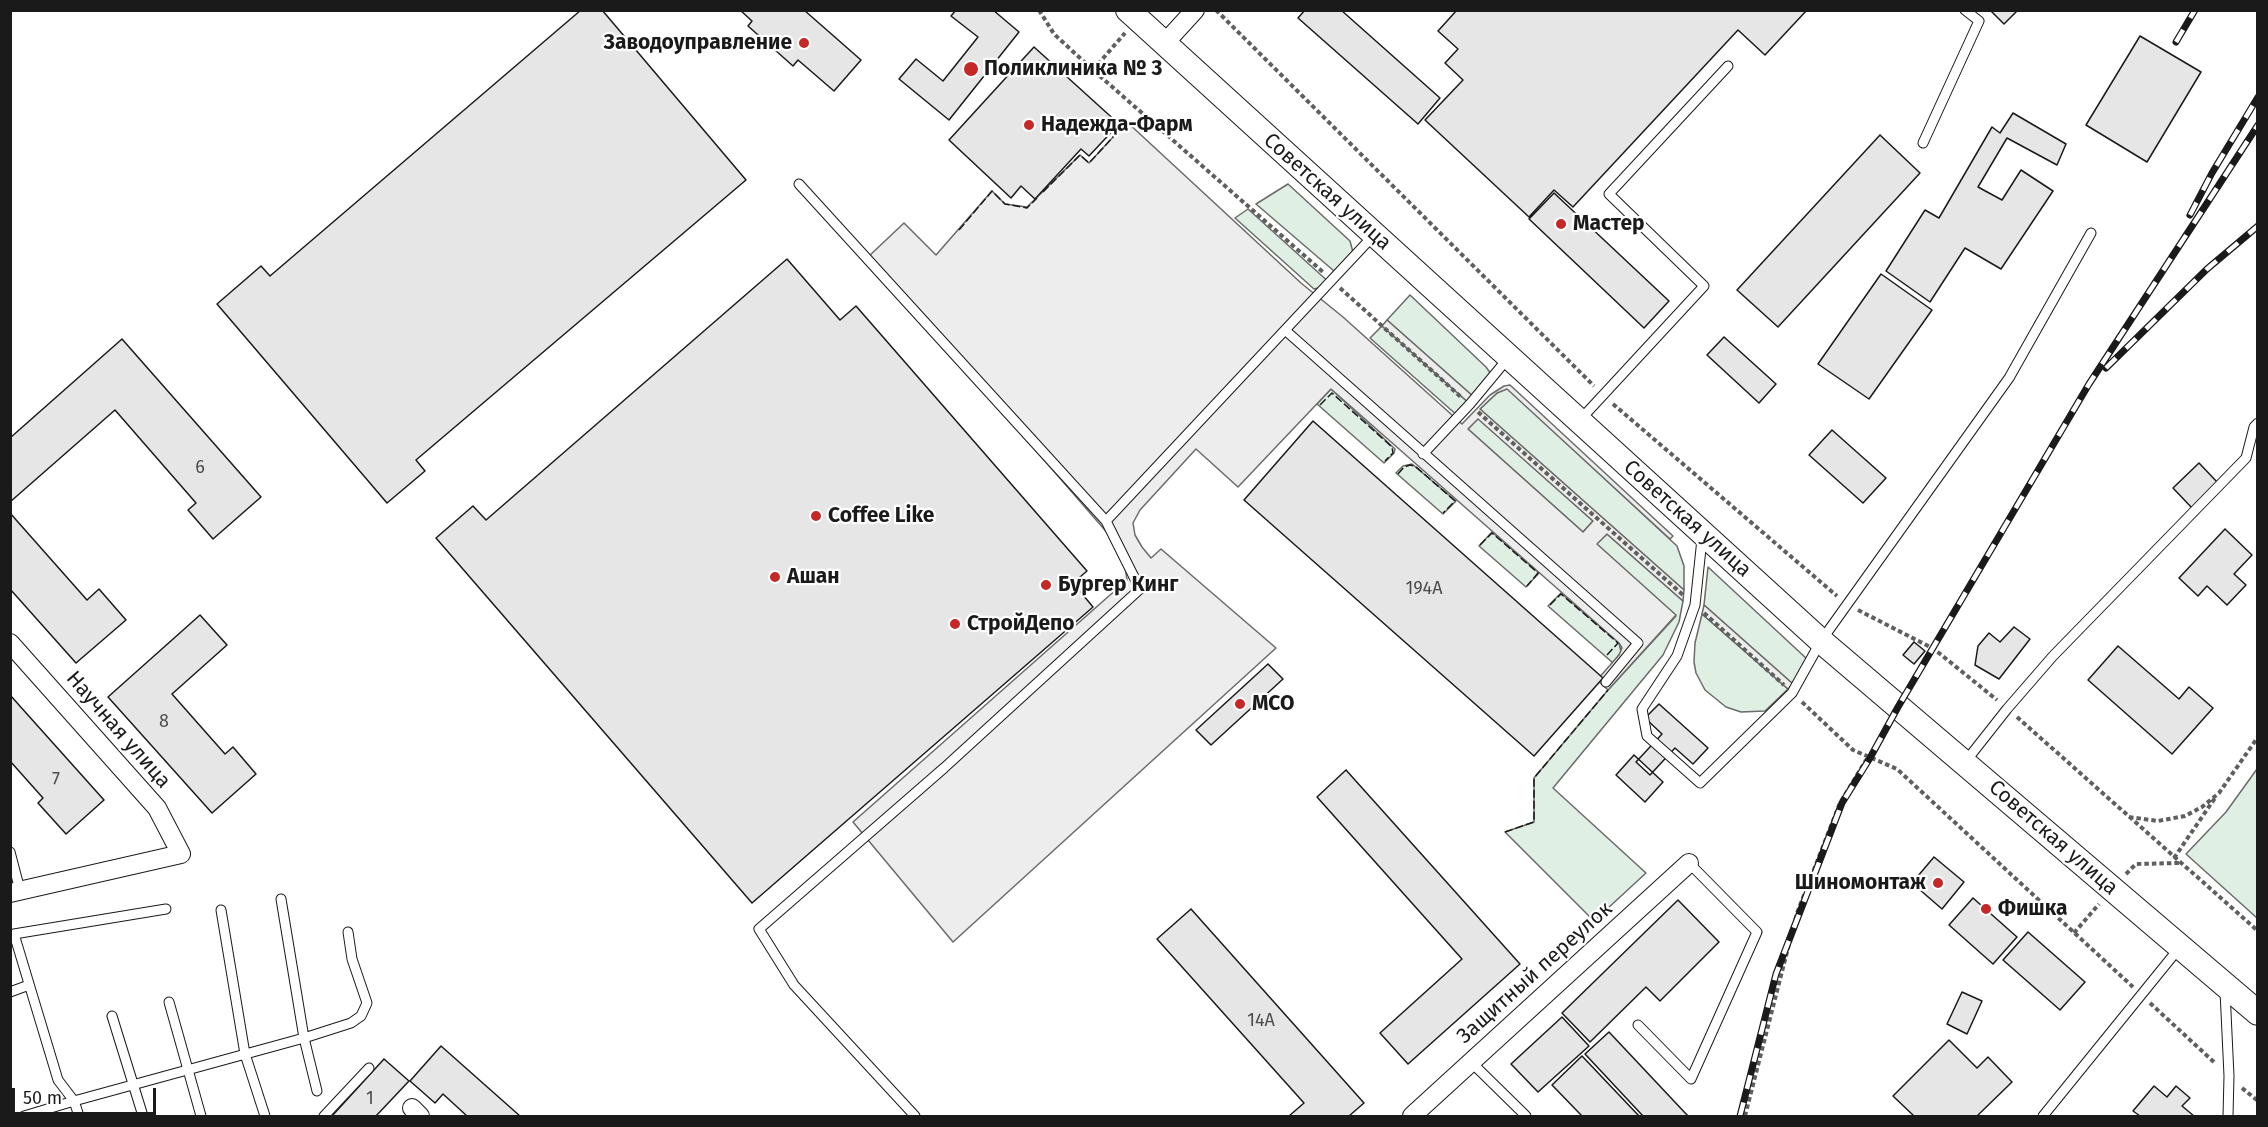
<!DOCTYPE html>
<meta charset="utf-8">
<style>
body{margin:0}
#map{position:relative;width:2268px;height:1127px;overflow:hidden;background:#fff;font-family:"Fira Sans",sans-serif}
canvas{display:block}
.frame{position:absolute;inset:0;border:12px solid #1a1a1a;pointer-events:none}
.scale{position:absolute;left:12px;top:1088px;width:144px;height:27px;box-sizing:border-box;border:3px solid #1a1a1a;border-top:0;padding-left:8px;font-size:18px;line-height:21px;white-space:nowrap;color:#1a1a1a;-webkit-text-stroke:4px #fff;paint-order:stroke}
</style>
<div id="map">
<canvas width="2268" height="1127"></canvas>
<div class="frame"></div>
<div class="scale">50 m</div>
</div>
<script>
const ctx = document.querySelector('canvas').getContext('2d');
ctx.lineJoin = 'round';
function fillPath(path, color) {
  ctx.fillStyle = color;
  ctx.fill(path, 'evenodd');
}
function toPath(rows) {
  const path = new Path2D();
  for (const r of rows) {
    path.moveTo(r[0], r[1]);
    for (let i = 2; i < r.length; i += 2) path.lineTo(r[i], r[i + 1]);
  }
  return path;
}
function trace(path, color, width, dash) {
  ctx.strokeStyle = color;
  ctx.lineWidth = width;
  ctx.lineCap = dash ? 'butt' : 'round';
  ctx.setLineDash(dash || []);
  ctx.stroke(path);
}
function label(font, color, halo, rows, align = 'center') {
  ctx.font = font + ' "Fira Sans",sans-serif';
  ctx.lineWidth = 4.5;
  ctx.setLineDash([]);
  ctx.textBaseline = 'middle';
  ctx.strokeStyle = halo;
  ctx.fillStyle = color;
  for (const [text, x, y, turn = 0] of rows) {
    ctx.save();
    ctx.translate(x, y);
    ctx.rotate((+turn || 0) * Math.PI / 180);
    ctx.textAlign = isNaN(turn) ? turn : align;
    if (halo) ctx.strokeText(text, 0, 0);
    ctx.fillText(text, 0, 0);
    ctx.restore();
  }
}
const green = toPath([
 [1288,184,1350,241,1354,256,1341,277,1256,204,1288,184],
 [1248,209,1332,285,1314,289,1235,218,1248,209],
 [1410,295,1486,367,1491,374,1475,398,1387,320,1410,295],
 [1382,326,1470,404,1459,417,1370,338,1382,326],
 [1507,388,1677,546,1684,566,1684,590,1480,409,1497,393,1507,388],
 [1331,389,1395,449,1394,453,1384,463,1317,404,1331,389],
 [1478,418,1593,521,1583,532,1468,429,1478,418],
 [1412,464,1456,501,1443,514,1396,473,1403,466,1412,464],
 [1492,532,1539,573,1526,587,1479,546,1492,532],
 [1607,534,1683,601,1679,622,1663,655,1553,788,1646,873,1594,921,1505,832,1534,822,1534,778,1608,690,1676,616,1596,544,1607,534],
 [1708,567,1807,659,1793,684,1704,605,1708,567],
 [1561,593,1619,643,1621,652,1613,663,1548,606,1561,593],
 [1702,614,1788,689,1765,711,1741,712,1726,707,1705,690,1696,673,1694,662,1695,643,1702,614],
 [2257,769,2257,918,2186,854,2226,812,2257,769]
]);
const parking = toPath([
 [1127,122,1301,283,1343,317,1462,424,1490,395,1504,386,1510,385,1673,536,1670,539,1507,389,1497,393,1480,409,1684,590,1683,601,1607,534,1597,544,1676,615,1608,690,1597,680,1619,655,1622,648,1619,643,1331,389,1238,487,1196,449,1140,510,1133,523,1135,535,1142,547,1151,558,1161,549,1276,648,953,942,853,822,1127,580,1124,561,1110,536,868,257,904,223,936,255,992,191,1005,204,1027,207,1080,155,1089,163,1127,122],
 [1478,419,1593,521,1583,532,1468,429,1478,419],
 [1387,320,1475,398,1470,404,1382,326,1387,320],
 [1704,605,1793,684,1788,689,1702,614,1704,605]
]);
const building = toPath([
 [581,10,602,10,746,180,416,460,425,471,387,503,217,304,261,266,270,276,581,10],
 [740,10,804,10,861,60,834,91,798,60,793,66,748,26,752,21,740,10],
 [956,10,993,10,1019,32,949,120,899,79,916,59,943,81,978,37,951,16,956,10],
 [1305,10,1341,10,1440,98,1418,124,1298,18,1305,10],
 [1457,10,1807,10,1765,55,1738,30,1573,207,1554,190,1529,217,1425,120,1463,80,1445,63,1458,49,1438,31,1457,10],
 [1990,10,2018,10,2004,24,1990,10],
 [2140,36,2201,72,2147,162,2086,125,2140,36],
 [1034,47,1119,124,1089,156,1081,149,1035,199,1021,186,1011,198,949,140,1034,47],
 [2013,113,2066,144,2057,165,2007,138,1978,187,2002,200,2021,170,2053,191,2001,269,1965,248,1930,302,1886,271,1925,210,1939,218,1992,127,2000,133,2013,113],
 [1880,135,1920,173,1778,327,1737,290,1880,135],
 [1554,193,1669,301,1644,328,1529,219,1554,193],
 [787,259,840,320,856,306,1087,571,1073,583,1093,607,752,903,436,538,473,506,486,520,787,259],
 [1881,274,1932,310,1869,399,1818,364,1881,274],
 [1724,337,1776,384,1759,403,1707,355,1724,337],
 [122,339,261,497,213,539,188,510,196,503,115,410,10,502,10,438,122,339],
 [1313,421,1603,678,1534,756,1244,500,1313,421],
 [1832,430,1886,478,1863,503,1809,455,1832,430],
 [2199,463,2218,483,2192,508,2173,488,2199,463],
 [10,513,87,600,99,589,126,620,76,663,10,589,10,513],
 [2225,529,2252,555,2234,574,2246,585,2227,605,2207,586,2198,596,2179,578,2225,529],
 [200,615,227,645,172,694,225,754,233,747,256,774,212,813,108,697,200,615],
 [2014,627,2030,639,1999,679,1975,665,1978,646,1989,633,2000,642,2014,627],
 [1914,642,1925,651,1914,664,1903,655,1914,642],
 [2118,646,2179,699,2189,687,2213,708,2172,754,2088,680,2118,646],
 [1268,664,1283,679,1211,745,1196,730,1268,664],
 [10,695,104,800,66,834,38,803,43,798,10,761,10,695],
 [1659,704,1708,748,1693,764,1675,748,1650,775,1636,762,1662,734,1645,718,1659,704],
 [1634,755,1663,782,1645,802,1616,775,1634,755],
 [1346,770,1520,964,1408,1064,1380,1033,1462,959,1317,797,1346,770],
 [1934,857,1964,882,1942,909,1912,883,1934,857],
 [1973,898,2017,937,1993,964,1949,925,1973,898],
 [1678,900,1719,942,1660,1001,1646,987,1590,1042,1562,1013,1678,900],
 [1191,909,1364,1103,1349,1116,1289,1116,1304,1103,1157,939,1191,909],
 [2028,932,2085,982,2060,1010,2003,960,2028,932],
 [1962,992,1982,1001,1967,1034,1947,1024,1962,992],
 [1562,1017,1589,1046,1538,1092,1511,1064,1562,1017],
 [1609,1032,1688,1116,1643,1116,1585,1054,1609,1032],
 [1949,1040,1977,1068,1988,1057,2012,1082,1977,1116,1914,1116,1893,1096,1949,1040],
 [441,1046,520,1116,467,1116,443,1094,435,1103,410,1081,441,1046],
 [1582,1056,1639,1116,1582,1116,1552,1085,1582,1056],
 [384,1059,409,1081,376,1116,332,1116,384,1059],
 [2154,1086,2167,1097,2176,1086,2190,1098,2182,1106,2194,1116,2140,1116,2133,1111,2154,1086]
]);
const path = toPath([
 [1039,10,1054,34,1093,70,1323,272],
 [1216,10,1594,386],
 [1093,70,1125,33],
 [1340,288,1461,397],
 [1613,404,1837,596],
 [1478,412,1683,595],
 [1858,610,1934,649,1997,700],
 [1704,613,1784,685],
 [1802,702,1853,750,1897,769,2133,987],
 [2017,717,2258,931],
 [2129,817,2158,821,2185,816,2202,807,2219,793,2258,737],
 [2174,858,2215,798],
 [2126,874,2136,864,2179,863],
 [2074,933,2099,904],
 [2150,1003,2215,1063],
 [2242,1088,2258,1101],
 [1745,1116,1797,913,1840,803,1868,757]
]);
const service = toPath([
 [1923,143,1979,21,1965,10],
 [799,184,1106,521],
 [1285,330,1374,235],
 [1580,420,1704,286,1609,194,1728,66],
 [1423,454,1470,404,1509,357],
 [1702,539,1695,605,1677,656,1642,709,1647,736,1700,783,1792,693,1821,641,2009,378,2091,233],
 [1966,761,2007,709,2053,656,2246,458,2254,427,2258,423],
 [10,852,20,890],
 [281,899,304,1038,317,1091],
 [221,910,245,1054,265,1116],
 [2225,991,2229,1076,2228,1116],
 [10,992,29,985],
 [169,1002,201,1116],
 [112,1016,143,1116],
 [1638,1025,1691,1079,1757,932,1689,863],
 [1471,1062,1526,1116],
 [24,1116,74,1101,304,1038,351,1023,361,1016,367,1003,352,959,348,932],
 [79,1116,74,1101,58,1080,14,934,166,909],
 [324,1116,369,1068],
 [915,1116,794,985,759,929,944,768,1140,589,1106,521,1285,330,1638,643,1606,682],
 [2043,1116,2180,947]
]);
const minor = toPath([
 [1164,44,1195,10],
 [10,643,157,808,181,854,10,893],
 [412,1108,420,1116],
 [1412,1116,1689,863]
]);
const secondary = toPath([
 [1128,10,1821,641,2258,1013]
]);
const rail = toPath([
 [2176,42,2195,10],
 [2190,215,2212,173,2258,97],
 [2106,368,2207,269,2258,226],
 [1740,1116,1776,974,1842,803,1870,758,1898,707,2089,384,2258,125]
]);
const fence = toPath([
 [1043,192,1080,155,1089,163,1127,122],
 [959,230,992,191,1005,204,1027,208,1037,198],
 [1320,405,1332,393,1392,447,1393,453,1385,461],
 [1398,474,1404,467,1410,465,1415,466,1455,501,1443,513],
 [1480,545,1492,533,1538,573,1527,586],
 [1550,605,1561,594,1618,643,1607,655],
 [1505,832,1534,822,1534,778,1608,690]
]);
const markers = [
 [804,43,6,"#c62828"],
 [971,69,8,"#c62828"],
 [1029,125,6,"#c62828"],
 [1561,224,6,"#c62828"],
 [816,516,6,"#c62828"],
 [775,577,6,"#c62828"],
 [1046,585,6,"#c62828"],
 [955,624,6,"#c62828"],
 [1240,704,6,"#c62828"],
 [1938,883,6,"#c62828"],
 [1986,909,6,"#c62828"]
];
const numberNames = [
 ["6",200,468],
 ["194А",1424,589],
 ["8",164,722],
 ["7",56,780],
 ["14А",1261,1021],
 ["1",370,1099]
];
const poiNames = [
 ["Заводоуправление",792,43,"right"],
 ["Поликлиника № 3",984,69],
 ["Надежда-Фарм",1041,125],
 ["Мастер",1573,224],
 ["Coffee Like",828,516],
 ["Ашан",787,577],
 ["Бургер Кинг",1058,585],
 ["СтройДепо",967,624],
 ["МСО",1252,704],
 ["Шиномонтаж",1926,883,"right"],
 ["Фишка",1998,909]
];
const streetNames = [
 ["Советская улица",1327,192,42],
 ["Советская улица",1687,519,42],
 ["Научная улица",118,730,49],
 ["Советская улица",2053,838,41],
 ["Защитный переулок",1535,973,-42]
];
fillPath(green, '#e0efe3');
trace(green, '#6a6a6a', 1.5);
fillPath(parking, '#ededed');
trace(parking, '#6a6a6a', 1.5);
fillPath(building, '#e6e6e6');
trace(building, '#1a1a1a', 1.5);
trace(service, '#1a1a1a', 11);
trace(minor, '#1a1a1a', 20);
trace(secondary, '#1a1a1a', 26);
trace(path, '#5f5f5f', 4, [4.5, 3]);
trace(service, '#fff', 9);
trace(minor, '#fff', 18);
trace(secondary, '#fff', 24);
trace(rail, '#1a1a1a', 7);
trace(rail, '#fff', 4.5, [14]);
trace(fence, '#1a1a1a', 1.5, [8, 3]);
for (const [x, y, r, color] of markers) {
  const dot = new Path2D();
  dot.arc(x, y, r, 0, 2 * Math.PI);
  ctx.fillStyle = color;
  ctx.fill(dot);
  trace(dot, '#fff', 2);
}
label('18px', '#4d4d4d', null, numberNames);
label('bold 21px', '#1a1a1a', '#fff', poiNames, 'left');
label('21px', '#1a1a1a', '#fff', streetNames);
</script>
